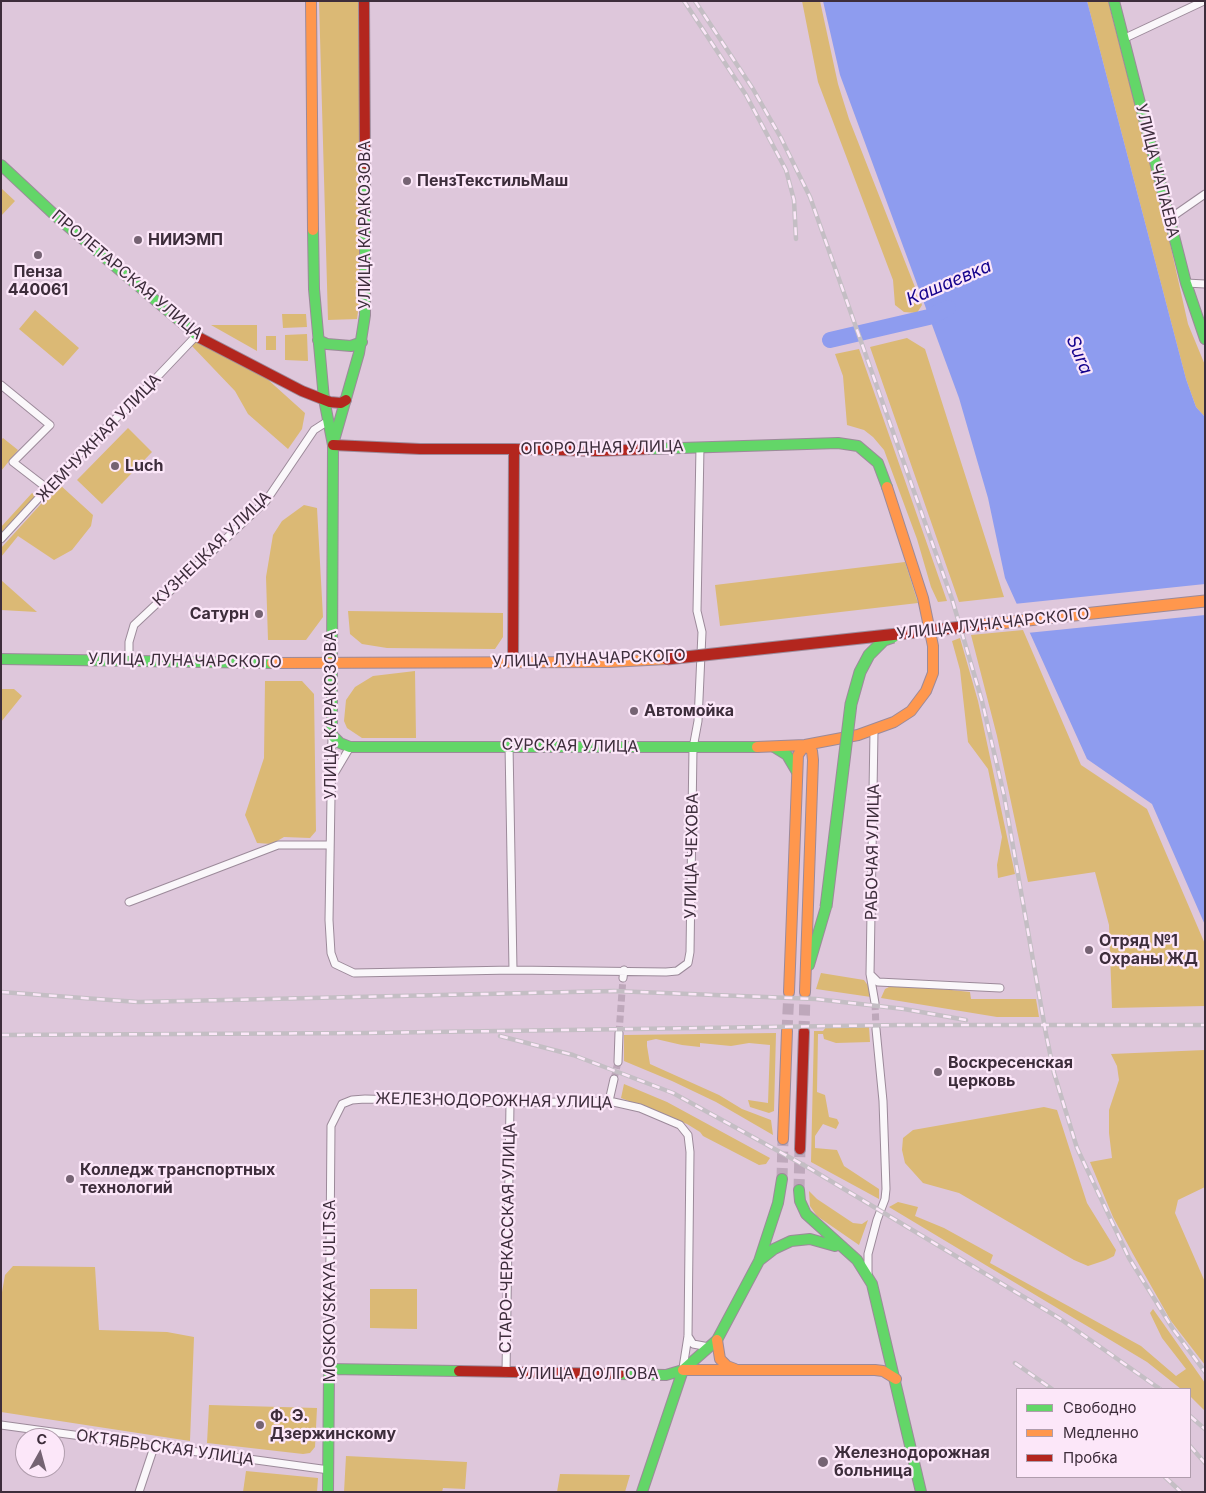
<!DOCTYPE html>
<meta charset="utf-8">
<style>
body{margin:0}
#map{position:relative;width:1206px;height:1493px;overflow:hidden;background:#dec7db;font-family:Inter,sans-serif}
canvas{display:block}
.frame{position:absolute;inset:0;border:2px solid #3d2d3b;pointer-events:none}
.legend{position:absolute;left:1016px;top:1388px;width:175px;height:90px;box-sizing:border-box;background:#fce7f9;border:1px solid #b09dad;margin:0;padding:6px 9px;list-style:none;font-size:15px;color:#3d2d3b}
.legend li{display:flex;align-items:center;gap:10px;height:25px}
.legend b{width:25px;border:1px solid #b09dad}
.north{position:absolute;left:15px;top:1428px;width:50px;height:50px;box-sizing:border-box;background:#fce7f9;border:1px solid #b09dad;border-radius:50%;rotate:7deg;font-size:14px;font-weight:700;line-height:20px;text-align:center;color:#3d2d3b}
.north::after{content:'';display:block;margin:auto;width:18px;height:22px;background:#756373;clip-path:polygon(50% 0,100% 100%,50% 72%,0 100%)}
</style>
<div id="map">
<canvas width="1206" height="1493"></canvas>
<div class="frame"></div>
<ul class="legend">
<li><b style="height:6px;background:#63d668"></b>Свободно</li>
<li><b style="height:6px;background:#ff974d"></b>Медленно</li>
<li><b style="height:6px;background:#b3261e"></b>Пробка</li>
</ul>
<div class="north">С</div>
</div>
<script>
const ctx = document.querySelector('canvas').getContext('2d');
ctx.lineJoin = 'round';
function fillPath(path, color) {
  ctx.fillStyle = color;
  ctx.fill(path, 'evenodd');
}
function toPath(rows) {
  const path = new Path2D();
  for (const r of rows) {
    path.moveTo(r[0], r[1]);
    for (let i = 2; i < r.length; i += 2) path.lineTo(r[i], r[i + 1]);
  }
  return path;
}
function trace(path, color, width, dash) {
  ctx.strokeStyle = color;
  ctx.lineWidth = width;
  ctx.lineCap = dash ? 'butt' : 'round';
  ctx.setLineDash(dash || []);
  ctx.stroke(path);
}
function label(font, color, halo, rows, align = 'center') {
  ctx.font = font + ' Inter,sans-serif';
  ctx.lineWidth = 4.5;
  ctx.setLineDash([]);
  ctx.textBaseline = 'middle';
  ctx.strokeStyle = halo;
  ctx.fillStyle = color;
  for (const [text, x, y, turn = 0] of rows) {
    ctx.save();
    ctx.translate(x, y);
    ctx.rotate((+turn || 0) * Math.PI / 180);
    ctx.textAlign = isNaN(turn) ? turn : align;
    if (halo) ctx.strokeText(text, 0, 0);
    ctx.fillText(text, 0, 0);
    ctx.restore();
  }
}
const green = toPath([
 [319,1,362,1,363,274,357,319,328,320],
 [802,1,820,1,838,84,849,119,922,305,917,313,904,312,895,305,893,280,818,82],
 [1087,1,1108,1,1164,217,1188,324,1205,365,1205,417,1196,407,1186,379],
 [1,188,15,201,1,216],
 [35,310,79,348,63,366,19,329],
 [282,314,306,314,307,327,283,328],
 [211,325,257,325,257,351],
 [307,334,308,361,285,360,285,335],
 [266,336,276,336,276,350,266,350],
 [907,338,925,349,1004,597,959,602,870,347],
 [198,340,265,377,305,413,302,429,288,449,248,414,235,391,191,345],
 [859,349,947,601,938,602,931,587,917,539,884,450,873,437,864,430,847,425,843,376,835,354],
 [128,428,152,452,102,504,77,480],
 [3,438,18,450,1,471,1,440],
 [59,484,93,515,91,526,72,550,54,560,18,536,1,557,1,548],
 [32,493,36,496,1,534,1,527],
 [304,505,317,508,323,617,306,640,268,640,266,577,273,535,282,521],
 [905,562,918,603,720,626,715,585],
 [1,580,37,612,1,610],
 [348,611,503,613,503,637,495,649,387,648,362,644,350,634],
 [1023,630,1081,765,1147,809,1205,944,1205,1006,1112,1008,1109,925,1095,872,1028,882,997,736,971,635],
 [960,638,978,701,1015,874,998,878,997,865,1002,837,988,769,968,742,960,670,952,641],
 [415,671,416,738,362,738,347,728,344,721,346,700,355,687,373,676],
 [265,681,302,681,314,694,316,831,310,838,284,837,272,844,257,843,245,815,264,758],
 [1,689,14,689,22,696,1,722],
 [821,973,864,980,869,987,871,997,816,989],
 [895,984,970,992,971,999,1036,999,1039,1017,997,1017,881,998,885,989],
 [826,1027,869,1027,870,1042,836,1043,824,1039,823,1034,818,1034,817,1092,825,1095,829,1117,837,1119,839,1123,836,1129,823,1124,815,1136,815,1148,837,1150,844,1166,879,1189,879,1199,811,1162,814,1031,823,1031],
 [776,1033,774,1111,769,1113,750,1107,748,1100,768,1103,770,1045,749,1043,731,1046,700,1043,700,1047,682,1045,656,1039,647,1041,647,1046,650,1064,719,1095,742,1109,771,1120,773,1135,716,1102,672,1081,624,1061,624,1035],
 [1205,1050,1205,1187,1178,1200,1175,1213,1205,1282,1205,1365,1171,1321,1133,1254,1113,1217,1090,1162,1112,1158,1109,1133,1109,1110,1119,1080,1117,1066,1111,1054],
 [624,1084,667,1102,770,1158,766,1164,759,1165,703,1136,700,1132,687,1124,621,1098],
 [1044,1107,1057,1110,1087,1203,1116,1250,1114,1256,1106,1260,1088,1266,1074,1260,959,1193,923,1183,905,1163,902,1150,903,1138,913,1130],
 [809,1191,817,1199,853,1223,862,1224,868,1220,859,1245,817,1216,810,1206],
 [898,1202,918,1207,915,1216,944,1228,993,1255,990,1263,1141,1346,1176,1376,1186,1369,1162,1338,1150,1313,1153,1309,1205,1383,1205,1411,1190,1396,1190,1389,1181,1389,1147,1362,889,1207],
 [13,1266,95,1267,99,1330,167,1332,194,1337,190,1441,1,1412,1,1298,5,1275],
 [370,1289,417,1289,417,1329,370,1328],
 [209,1405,317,1408,315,1447,310,1453,303,1454,207,1443],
 [346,1456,467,1462,465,1489,443,1488,442,1492,344,1492],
 [246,1471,318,1478,317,1492,243,1492],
 [560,1474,630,1475,625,1492,557,1492]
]);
const water = toPath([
 [823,1,1087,1,1186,379,1196,407,1205,417,1205,925,1152,804,1087,759,1005,578,988,498,959,398,840,75]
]);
const pier = toPath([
 [1205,584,1205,615,1027,633,1014,604]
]);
const river = toPath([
 [830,340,929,317,948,308]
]);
const streetTunnel = toPath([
 [875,1003,876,1029],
 [619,1033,623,978],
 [614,1079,618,1062]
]);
const primaryTunnel = toPath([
 [787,1031,789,992],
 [804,1032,805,992],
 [782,1179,783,1139],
 [799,1190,800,1149]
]);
const street = toPath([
 [1123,39,1204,1],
 [1169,219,1205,194],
 [1186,283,1205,284],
 [1,385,50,425,13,462,48,489],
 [1,539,80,453,140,395,196,336],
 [129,660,129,642,134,625,266,501,314,430,328,421],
 [874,731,870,974,875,1003],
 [332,735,329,920,331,953,335,964,354,973,513,970,666,972,677,971,688,963,690,952,693,748,698,721,702,632,697,611,700,447],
 [509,745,513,970],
 [334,774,350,747],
 [129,902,278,845,330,845],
 [871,975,878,982,1000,988],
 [623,978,624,970],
 [618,1062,619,1033],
 [609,1101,614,1079],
 [868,1274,868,1254,877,1220,885,1199,886,1189,883,1101,876,1029],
 [688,1336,693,1344,709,1347],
 [329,1369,331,1126,342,1104,352,1100,365,1099,510,1103,609,1101,640,1108,680,1125,688,1135,690,1152,688,1336,683,1368],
 [506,1373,510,1103],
 [1,1425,329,1470],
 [139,1492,154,1447]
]);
const fast = toPath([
 [1114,1,1186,283,1205,339],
 [1,165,59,219,200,338],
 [313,230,314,289,324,399,333,445,332,664],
 [318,340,327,344,351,346,362,342],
 [333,444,359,353,365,315,365,164],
 [650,449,838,443,858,446,878,463,887,487],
 [1,659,272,663],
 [332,664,332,735,340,743,350,747,757,747],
 [774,747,787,755,797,772],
 [809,965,826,907],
 [799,1190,800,1201,806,1214,857,1260,872,1284,921,1492],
 [760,1260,774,1249,791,1241,810,1239,835,1246],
 [683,1370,717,1340,759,1261,778,1203,782,1179],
 [619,1374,666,1375,683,1370],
 [328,1492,329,1369,459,1371],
 [642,1492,683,1370]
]);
const slow = toPath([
 [311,1,313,230],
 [272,663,609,662,667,659],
 [805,745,812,751,813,760,805,992],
 [757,747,805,745,858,735,894,722,911,711,926,691,933,673,933,646,923,598,887,487],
 [789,992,798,755,805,745],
 [783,1139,787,1031],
 [717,1340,720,1359,727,1366,735,1369],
 [683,1370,875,1370,883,1371,896,1379]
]);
const jam = toPath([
 [364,1,365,164],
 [200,338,302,391,330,402,341,403,346,400],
 [333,445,420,449,514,449],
 [513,662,514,449,597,451,650,449],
 [800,1149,804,1032],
 [459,1371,619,1374]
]);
const rail = toPath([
 [684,1,746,95,786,170,794,200,796,239],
 [695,1,753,89,781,138,810,197,952,599,982,701,1004,795,1046,1034,1054,1073,1077,1148,1129,1258,1173,1329,1205,1372],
 [1,992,138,1002,614,991,816,999,904,1009,966,1020],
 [1,1035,365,1033,900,1025,1205,1025],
 [500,1036,573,1055,673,1093,809,1168,1059,1318,1160,1389],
 [1015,1363,1052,1389],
 [1190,1416,1205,1429],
 [1190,1446,1205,1463],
 [1165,1477,1181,1492]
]);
const fastBridge = toPath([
 [826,907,851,704,860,672,869,655,884,640,893,637]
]);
const slowBridge = toPath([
 [981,625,1205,601]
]);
const jamBridge = toPath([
 [667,659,981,625]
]);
const markers = [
 [407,181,5,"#756373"],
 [138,240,5,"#756373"],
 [38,255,5,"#756373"],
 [115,466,5,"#756373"],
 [259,614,5,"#756373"],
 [634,711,5,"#756373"],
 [1089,950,5,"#756373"],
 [938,1072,5,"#756373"],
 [70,1179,5,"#756373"],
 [260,1425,5,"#756373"],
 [823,1462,6,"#756373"]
];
const streetNames = [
 ["УЛИЦА ЧАПАЕВА",1157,171,76],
 ["УЛИЦА КАРАКОЗОВА",365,225,-90],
 ["ПРОЛЕТАРСКАЯ УЛИЦА",127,275,40],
 ["ЖЕМЧУЖНАЯ УЛИЦА",99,438,-46],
 ["ОГОРОДНАЯ УЛИЦА",602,448,-1],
 ["КУЗНЕЦКАЯ УЛИЦА",212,549,-44],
 ["УЛИЦА ЛУНАЧАРСКОГО",993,624,-6],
 ["УЛИЦА ЛУНАЧАРСКОГО",589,659,-2],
 ["УЛИЦА ЛУНАЧАРСКОГО",185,661,1],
 ["УЛИЦА КАРАКОЗОВА",331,715,-90],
 ["СУРСКАЯ УЛИЦА",570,746,1],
 ["РАБОЧАЯ УЛИЦА",873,852,-89],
 ["УЛИЦА ЧЕХОВА",692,856,-89],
 ["ЖЕЛЕЗНОДОРОЖНАЯ УЛИЦА",494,1101,1],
 ["СТАРО-ЧЕРКАССКАЯ УЛИЦА",508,1238,-89],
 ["MOSKOVSKAYA ULITSA",330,1291,-90],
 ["УЛИЦА ДОЛГОВА",588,1374],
 ["ОКТЯБРЬСКАЯ УЛИЦА",165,1448,8]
];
const poiNames = [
 ["ПензТекстильМаш",417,181],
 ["НИИЭМП",148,240],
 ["Пенза",38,272,"center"],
 ["440061",38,290,"center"],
 ["Luch",125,466],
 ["Сатурн",249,614,"right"],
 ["Автомойка",644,711],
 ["Отряд №1",1099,941],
 ["Охраны ЖД",1099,959],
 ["Воскресенская",948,1063],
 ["церковь",948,1081],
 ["Колледж транспортных",80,1170],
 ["технологий",80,1188],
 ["Ф. Э.",270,1416],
 ["Дзержинскому",270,1434],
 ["Железнодорожная",834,1453],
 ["больница",834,1471]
];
const waterNames = [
 ["Кашаевка",949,283,-23],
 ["Sura",1079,355,67]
];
fillPath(green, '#dbb975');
fillPath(water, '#8e9cef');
fillPath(pier, '#dec7db');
trace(river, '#8e9cef', 16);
trace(streetTunnel, '#bea8bb', 7, [7, 3.5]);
trace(primaryTunnel, '#bea8bb', 11, [11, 5.5]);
trace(street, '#9c8a9a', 9);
trace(fast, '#9c8a9a', 12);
trace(slow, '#9c8a9a', 12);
trace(jam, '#9c8a9a', 12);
trace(street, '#faf7fa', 7);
trace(fast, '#63d668', 10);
trace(slow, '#ff974d', 10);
trace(jam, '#b3261e', 10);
trace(rail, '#c4bec4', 4.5);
trace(rail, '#fce7f9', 2.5, [8]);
trace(fastBridge, '#9c8a9a', 13, []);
trace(slowBridge, '#9c8a9a', 13, []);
trace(jamBridge, '#9c8a9a', 13, []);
trace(fastBridge, '#63d668', 11);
trace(slowBridge, '#ff974d', 11);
trace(jamBridge, '#b3261e', 11);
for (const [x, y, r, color] of markers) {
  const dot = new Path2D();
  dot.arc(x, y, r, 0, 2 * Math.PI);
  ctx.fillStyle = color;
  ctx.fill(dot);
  trace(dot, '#fce7f9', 2);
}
label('16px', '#3d2d3b', '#fce7f9', streetNames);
label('bold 16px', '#3d2d3b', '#fce7f9', poiNames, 'left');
label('italic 18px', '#15038d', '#fce7f9', waterNames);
</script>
